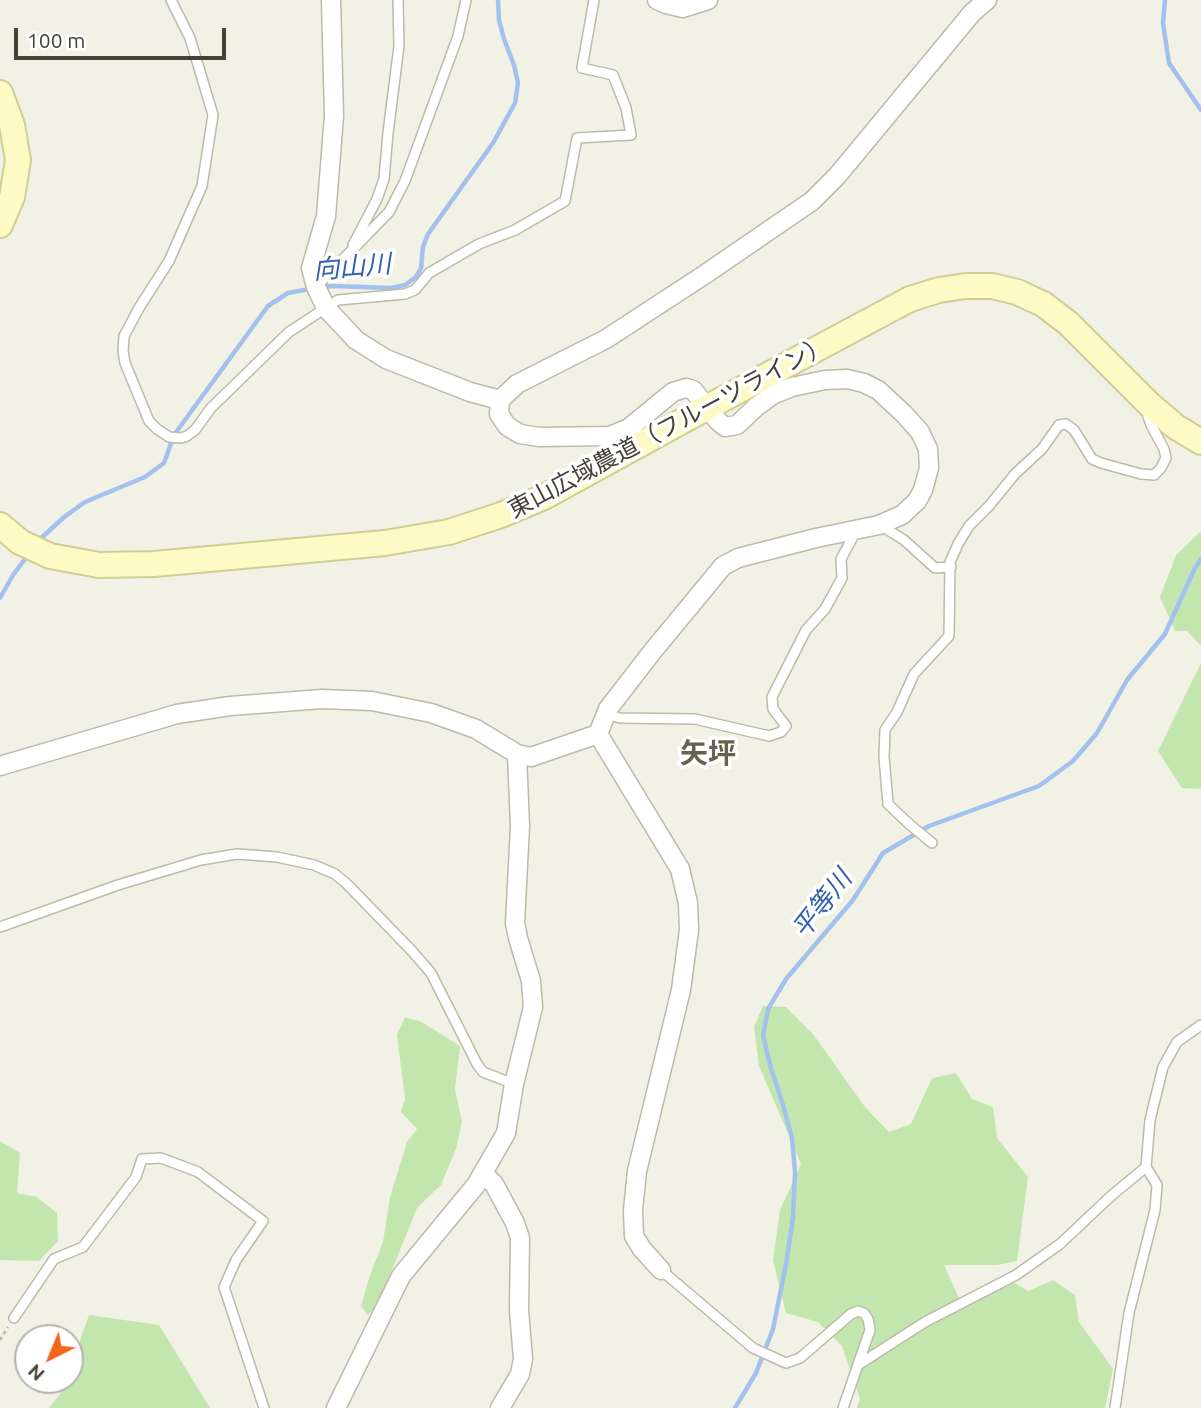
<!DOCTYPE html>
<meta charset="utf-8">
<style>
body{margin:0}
#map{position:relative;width:1201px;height:1408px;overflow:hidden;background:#f2f1e6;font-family:Ubuntu,sans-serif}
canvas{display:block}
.north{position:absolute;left:14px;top:1324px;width:70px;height:70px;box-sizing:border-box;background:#fff;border:2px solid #b5b3ae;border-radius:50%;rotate:223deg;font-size:19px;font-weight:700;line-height:28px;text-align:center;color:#454235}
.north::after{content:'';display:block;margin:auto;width:24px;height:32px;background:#f3661c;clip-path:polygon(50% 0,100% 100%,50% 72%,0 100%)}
.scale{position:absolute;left:14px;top:28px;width:212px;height:32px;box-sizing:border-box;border:4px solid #454235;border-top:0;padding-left:9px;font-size:21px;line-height:24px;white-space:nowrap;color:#454235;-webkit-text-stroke:5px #fff;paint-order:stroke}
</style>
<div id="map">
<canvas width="1201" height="1408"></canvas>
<div class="north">N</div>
<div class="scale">100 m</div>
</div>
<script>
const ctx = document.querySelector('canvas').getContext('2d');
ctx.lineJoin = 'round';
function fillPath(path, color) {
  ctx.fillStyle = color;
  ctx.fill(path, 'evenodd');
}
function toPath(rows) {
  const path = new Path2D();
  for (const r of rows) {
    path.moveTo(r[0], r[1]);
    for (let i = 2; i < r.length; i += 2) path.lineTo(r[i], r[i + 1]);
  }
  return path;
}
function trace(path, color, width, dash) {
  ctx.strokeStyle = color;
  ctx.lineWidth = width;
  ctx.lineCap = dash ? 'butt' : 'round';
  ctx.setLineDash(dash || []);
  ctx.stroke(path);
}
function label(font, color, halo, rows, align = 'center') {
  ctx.font = font + ' Ubuntu,"Noto Sans JP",sans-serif';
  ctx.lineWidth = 7;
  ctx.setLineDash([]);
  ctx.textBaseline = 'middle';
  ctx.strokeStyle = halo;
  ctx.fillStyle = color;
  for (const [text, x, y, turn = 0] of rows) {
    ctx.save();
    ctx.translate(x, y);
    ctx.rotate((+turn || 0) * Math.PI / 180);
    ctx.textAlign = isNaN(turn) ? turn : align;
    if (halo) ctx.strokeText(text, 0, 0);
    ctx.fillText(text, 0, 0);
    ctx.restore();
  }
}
const green = toPath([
 [1201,531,1201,646,1187,631,1175,631,1160,597,1176,555],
 [1201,663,1201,789,1182,788,1158,751],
 [763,1006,786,1007,813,1034,865,1107,889,1132,911,1124,932,1078,956,1073,972,1099,993,1107,997,1138,1028,1177,1017,1261,997,1265,944,1265,959,1298,1015,1283,1028,1291,1053,1280,1075,1295,1079,1322,1113,1369,1105,1408,857,1408,860,1399,842,1346,818,1322,786,1313,773,1260,780,1210,801,1164,759,1066,754,1027],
 [405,1017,422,1022,460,1046,455,1089,462,1122,456,1149,441,1185,417,1208,378,1305,368,1315,361,1306,370,1275,383,1242,390,1197,407,1142,417,1129,401,1112,405,1099,397,1035],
 [0,1141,20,1153,17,1193,37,1197,57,1213,58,1241,39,1261,0,1260],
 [89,1315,159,1325,210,1408,49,1408,74,1376,80,1340]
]);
const stream = toPath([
 [1165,0,1163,23,1169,63,1201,110],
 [322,287,333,286,391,288,405,285,416,277,421,268,423,247,428,234,493,143,515,103,518,83,514,65,504,39,499,20,498,0],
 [37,542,63,518,85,502,145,477,164,463,174,435,268,306,288,293,310,289],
 [0,598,13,575,28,555],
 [735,1408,756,1373,773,1329,786,1264,793,1218,795,1172,792,1138,783,1105,770,1065,763,1035,768,1009,786,979,853,900,883,853,929,826,1039,786,1073,761,1097,733,1127,680,1165,634,1195,568,1201,559]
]);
const path = toPath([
 [0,1340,8,1327]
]);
const lane = toPath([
 [171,0,190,38,213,115,202,186,169,261,139,308,124,336,123,351,125,363,149,421,157,429,169,437,181,438,187,436,195,430,211,408,289,332,338,300,405,294,415,290,429,273,479,244,515,230,565,201,577,138,631,135,626,108,613,75,582,68,594,0],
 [353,245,377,199,384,179,388,133,399,46,398,0],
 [316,287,389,212,405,181,458,36,466,0],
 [880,525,904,540,935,568,951,567],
 [606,714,620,718,695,719,769,736,781,732,786,726,773,709,772,697,806,630,825,609,842,578,841,559,856,531],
 [932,843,908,823,888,804,884,757,885,730,897,712,914,674,949,636,950,562,958,544,969,526,989,506,1015,474,1042,449,1059,425,1066,424,1074,430,1092,459,1101,463,1141,474,1154,475,1161,468,1166,458,1164,449,1151,425,1148,416,1149,410],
 [0,927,118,885,201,860,237,854,277,857,314,865,335,874,347,884,411,950,431,973,477,1064,483,1072,514,1084],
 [661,1270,753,1348,786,1363,800,1358,851,1314,858,1311,864,1313,868,1319,870,1330,843,1408],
 [14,1318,54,1259,83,1247,136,1177,142,1159,161,1158,198,1172,263,1221,236,1260,224,1287,264,1408],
 [858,1365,925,1322,1016,1275,1060,1244,1111,1196,1146,1167,1150,1120,1163,1067,1177,1042,1201,1025],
 [1115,1408,1129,1313,1155,1210,1157,1185,1146,1167]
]);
const street = toPath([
 [331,0,334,116,326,216,311,268,316,287,326,308,356,340,386,359,470,392,500,400],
 [657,0,666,4,683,8,708,0],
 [0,766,177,714,230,706,322,699,372,701,431,713,476,729,517,754,531,757,598,734],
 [483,1173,494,1184,515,1223,520,1238,519,1310,523,1359,520,1374,500,1408],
 [661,1270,642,1249,634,1236,633,1210,637,1171,681,990,689,930,688,903,680,869,598,734,608,709,652,652,723,566,738,558,816,538,879,525,902,515,917,501,923,490,929,468,928,449,920,432,904,414,878,390,864,383,847,379,825,380,792,387,774,394,756,407,737,425,725,427,718,421,693,390,686,388,673,392,629,428,610,436,539,437,520,434,507,426,499,414,500,400,517,384,606,339,704,275,812,201,837,176,972,13,987,0],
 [336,1408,401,1276,476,1185,506,1133,514,1084,533,1007,531,981,518,938,515,923,520,826,517,754]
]);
const secondary = toPath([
 [0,93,12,125,18,160,12,197,0,225],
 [0,525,20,542,50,556,99,565,154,564,385,543,449,532,501,515,544,497,708,407,910,299,939,290,966,286,992,286,1017,292,1043,304,1068,323,1150,405,1176,427,1201,442]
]);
const streetNames = [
 ["東山広域農道（フルーツライン）",669,427,-28]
];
const waterNames = [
 ["向山川",352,267,-5],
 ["平等川",822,904,-52]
];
const quarterNames = [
 ["矢坪",708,754]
];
fillPath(green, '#c3e6af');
trace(stream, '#a3c1ee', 4.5);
trace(lane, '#bdbaa9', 12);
trace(street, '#bdbaa9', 21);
trace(secondary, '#d1cd97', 28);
trace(path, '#bfb99a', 2.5, [3.5, 3.5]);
trace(lane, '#fff', 9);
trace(street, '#fff', 18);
trace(secondary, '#fdfac5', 24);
label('24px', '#454235', '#fff', streetNames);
label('italic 26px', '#3261ad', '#fff', waterNames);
label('bold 28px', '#67624d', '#fff', quarterNames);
</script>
